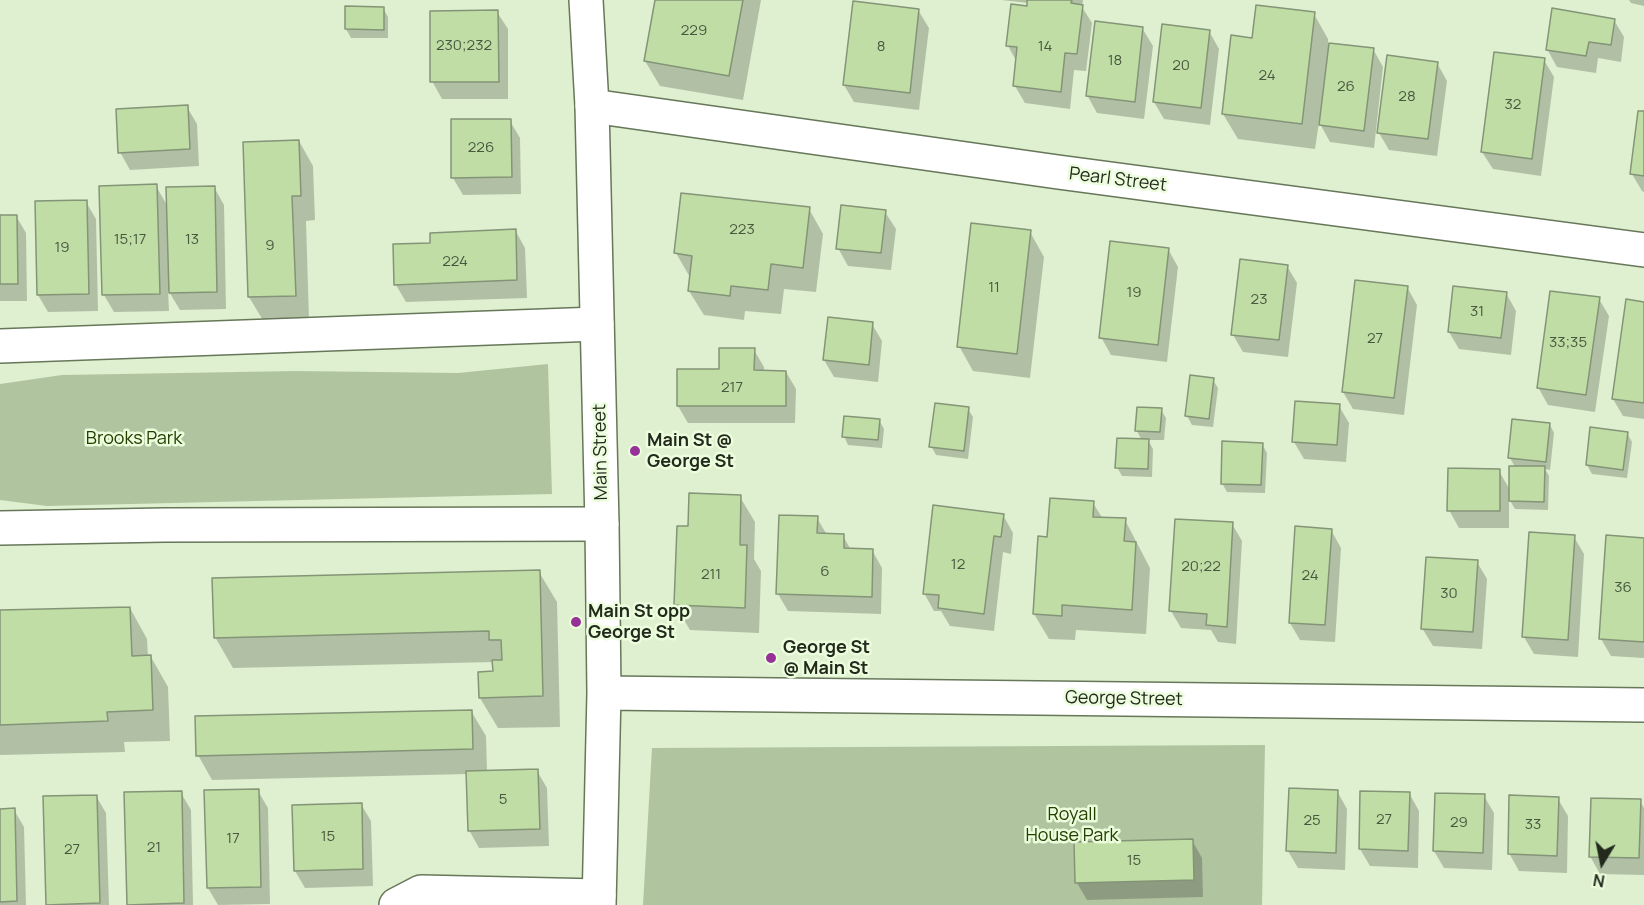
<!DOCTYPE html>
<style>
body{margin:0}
#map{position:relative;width:1644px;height:905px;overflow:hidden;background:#def0cf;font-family:Manrope,sans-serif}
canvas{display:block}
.north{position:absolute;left:1572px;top:833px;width:60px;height:60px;-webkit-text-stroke:4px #ebfddc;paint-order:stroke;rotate:190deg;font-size:16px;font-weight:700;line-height:24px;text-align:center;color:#232a1d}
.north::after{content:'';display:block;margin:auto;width:21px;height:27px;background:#232a1d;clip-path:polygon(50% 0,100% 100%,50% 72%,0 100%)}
</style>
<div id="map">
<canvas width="1644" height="905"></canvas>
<div class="north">N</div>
</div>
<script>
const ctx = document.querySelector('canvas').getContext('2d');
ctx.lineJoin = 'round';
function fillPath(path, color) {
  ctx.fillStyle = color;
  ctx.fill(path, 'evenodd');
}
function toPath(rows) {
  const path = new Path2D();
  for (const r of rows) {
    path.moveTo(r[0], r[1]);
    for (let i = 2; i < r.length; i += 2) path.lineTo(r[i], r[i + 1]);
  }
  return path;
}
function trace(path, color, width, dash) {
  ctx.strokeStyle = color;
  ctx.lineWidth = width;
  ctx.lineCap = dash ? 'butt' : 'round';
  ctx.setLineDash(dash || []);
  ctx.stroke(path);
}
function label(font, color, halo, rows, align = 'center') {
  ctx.font = font + ' Manrope,sans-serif';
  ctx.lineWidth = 5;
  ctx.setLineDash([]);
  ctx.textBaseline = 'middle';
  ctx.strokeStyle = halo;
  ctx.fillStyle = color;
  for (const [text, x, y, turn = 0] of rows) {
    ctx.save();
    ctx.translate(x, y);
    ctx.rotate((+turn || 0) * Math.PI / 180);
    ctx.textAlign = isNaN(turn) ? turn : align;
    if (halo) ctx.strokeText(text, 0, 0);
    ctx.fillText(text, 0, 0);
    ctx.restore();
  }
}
const green = toPath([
 [548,364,552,494,47,506,0,500,0,384,62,375,296,371,458,373],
 [1265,745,1262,905,643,905,652,748]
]);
const shadow = toPath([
 [656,0,761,0,743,100,660,86,645,61],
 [1001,0,1083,0,1082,7,1092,23,1086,71,1074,70,1070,109,1025,103,1015,86,1017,62,1008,46,1029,3],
 [1629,0,1644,0,1644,6,1631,3],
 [383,8,388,17,388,38,351,38,346,29],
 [918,10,929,28,919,110,854,102,844,85],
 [497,12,508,29,508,99,442,99,432,81],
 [1314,14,1328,39,1328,44,1373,49,1383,67,1374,148,1330,142,1319,122,1315,149,1238,139,1223,114,1254,40],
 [1614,20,1624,37,1621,62,1598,58,1596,73,1557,67,1547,49],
 [1142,28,1153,46,1144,119,1097,113,1087,95],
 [1209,31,1219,49,1210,125,1164,119,1154,102],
 [1544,60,1554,77,1541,176,1493,169,1482,152],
 [1437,63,1447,81,1437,156,1389,150,1379,133],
 [187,107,197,124,199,166,130,170,120,152],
 [1644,113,1644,192,1642,191,1632,174],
 [510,121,520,138,521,194,463,195,453,178],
 [299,141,313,166,315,220,306,221,309,320,264,322,249,297],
 [156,186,168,207,214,187,224,205,226,309,180,310,168,290,169,311,114,312,104,295],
 [86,202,96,219,98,311,48,312,38,295],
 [809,209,823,234,816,292,784,289,781,314,745,311,744,320,704,315,689,291,691,279,676,253],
 [885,212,896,229,891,270,848,266,838,248],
 [0,216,16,216,26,233,27,301,0,301],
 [515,230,525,248,527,298,406,302,396,285,431,244],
 [1030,232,1044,257,1030,378,973,371,959,346],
 [1168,249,1178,267,1167,362,1111,355,1101,337],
 [1287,266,1297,283,1288,357,1243,352,1233,335],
 [1407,287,1417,305,1404,415,1353,409,1343,392],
 [1506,293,1516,311,1511,355,1459,349,1449,332],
 [1599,299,1609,316,1595,412,1548,405,1538,387],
 [1644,304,1644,419,1623,416,1613,399],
 [872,324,882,341,878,382,834,377,824,360],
 [754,350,764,367,764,372,786,372,796,389,795,423,688,423,678,406,720,371],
 [1213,380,1218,388,1213,427,1192,425,1187,416],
 [1339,406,1349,423,1346,462,1304,459,1294,442],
 [968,409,973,417,968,459,936,455,931,446],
 [1161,410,1166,418,1164,440,1148,440,1153,449,1152,477,1122,476,1117,467,1142,441,1137,431],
 [879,420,884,429,882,448,848,445,844,436],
 [1550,425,1554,433,1550,470,1545,469,1549,476,1548,510,1515,509,1509,499,1509,528,1459,528,1449,510,1499,471,1510,490,1515,467,1510,458],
 [1627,433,1632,442,1627,478,1592,474,1587,465],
 [1262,444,1267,453,1265,493,1227,492,1222,483],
 [740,497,755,522,754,559,761,571,759,633,690,630,675,605,690,528],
 [1093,503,1103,519,1125,520,1150,568,1146,634,1076,630,1075,640,1049,639,1034,614,1048,539],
 [1003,515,1013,533,1011,554,1003,552,994,631,950,626,941,611,934,611,924,593],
 [817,518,827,535,843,536,851,550,872,550,882,568,881,614,788,611,778,594],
 [1232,524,1242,541,1236,644,1218,642,1211,630,1181,628,1171,611],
 [1331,530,1341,548,1335,642,1300,640,1290,623],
 [1574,537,1584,554,1578,657,1534,654,1524,637],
 [1644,539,1644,658,1611,656,1601,639],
 [1477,562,1487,579,1482,649,1433,646,1422,628],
 [539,572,557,602,560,727,498,728,480,698,494,673,494,662,233,668,215,637],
 [130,608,147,639,148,657,151,657,168,687,170,741,124,742,125,752,0,755,0,612],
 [471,711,486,736,487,772,537,771,547,788,549,846,479,848,469,830,468,774,212,780,198,755],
 [258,791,268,808,270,904,218,905,208,888],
 [1337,791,1347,809,1345,870,1298,868,1288,851],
 [181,793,191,810,193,905,129,905],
 [1409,793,1419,811,1418,868,1370,866,1360,849],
 [96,796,106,813,109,905,48,905],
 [1484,796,1494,813,1492,870,1444,868,1434,851],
 [1558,799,1568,816,1567,873,1519,871,1509,853],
 [1640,801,1644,808,1644,875,1600,874,1590,856],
 [361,804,371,821,373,886,305,888,295,871],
 [0,810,14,810,24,827,26,905,0,905],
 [1192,840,1202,858,1203,897,1087,900,1077,883]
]);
const building = toPath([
 [655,0,743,0,729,76,644,61,655,0],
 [1027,0,1072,0,1071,3,1083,5,1077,54,1065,53,1061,92,1013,86,1017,47,1006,46,1011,4,1027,6,1027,0],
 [853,1,919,9,910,93,843,85,853,1],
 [1256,5,1315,12,1302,124,1222,114,1231,35,1252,38,1256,5],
 [345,6,384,7,384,30,345,29,345,6],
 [1552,8,1615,19,1611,45,1589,42,1586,56,1546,50,1552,8],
 [498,10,499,82,430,82,430,11,498,10],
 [1095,21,1143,27,1135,102,1086,96,1095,21],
 [1162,24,1210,30,1201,108,1153,102,1162,24],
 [1329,43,1374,48,1364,131,1319,125,1329,43],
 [1494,52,1545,58,1532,159,1481,152,1494,52],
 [1387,55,1438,62,1428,139,1377,133,1387,55],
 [188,105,190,149,118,153,116,109,188,105],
 [1638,111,1644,111,1644,176,1630,174,1638,111],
 [451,119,511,119,512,177,451,178,451,119],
 [299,140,301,196,292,196,296,296,248,297,243,142,299,140],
 [157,184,160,294,102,295,99,186,157,184],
 [215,186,217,292,169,293,166,187,215,186],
 [681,193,810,207,803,268,771,264,768,290,731,286,730,296,688,291,692,256,674,253,681,193],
 [87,200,89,294,37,295,35,201,87,200],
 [841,205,886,210,881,253,836,249,841,205],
 [0,215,17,215,18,284,0,284,0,215],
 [971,223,1031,230,1017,354,957,347,971,223],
 [516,229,517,280,394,285,393,244,430,243,430,233,516,229],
 [1110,241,1169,248,1158,345,1099,338,1110,241],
 [1240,259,1288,265,1279,340,1231,335,1240,259],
 [1355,280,1408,286,1394,398,1342,392,1355,280],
 [1453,286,1507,292,1501,338,1448,332,1453,286],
 [1550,291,1600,297,1586,395,1537,388,1550,291],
 [1626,299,1644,302,1644,403,1612,399,1626,299],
 [828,317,873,322,869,365,823,360,828,317],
 [719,348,755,348,754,370,786,371,786,406,677,406,677,369,719,369,719,348],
 [1190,375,1214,378,1209,419,1185,416,1190,375],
 [1295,401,1340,404,1337,445,1292,442,1295,401],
 [935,403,969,407,964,451,929,447,935,403],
 [1137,407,1162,408,1160,432,1135,431,1137,407],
 [844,416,880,419,878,440,842,437,844,416],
 [1512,419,1550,423,1546,462,1508,458,1512,419],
 [1590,427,1628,432,1623,470,1586,465,1590,427],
 [1117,438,1149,439,1148,469,1115,468,1117,438],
 [1222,441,1263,443,1261,485,1221,484,1222,441],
 [1509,466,1545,466,1544,502,1509,501,1509,466],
 [1448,468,1500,469,1500,511,1447,511,1448,468],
 [689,493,741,495,740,545,747,545,745,608,674,605,677,526,688,526,689,493],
 [1050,498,1094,501,1093,517,1126,518,1124,541,1136,542,1132,610,1062,605,1062,616,1033,614,1038,536,1047,537,1050,498],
 [933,505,1004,514,1001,537,994,536,984,614,938,608,939,595,923,594,933,505],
 [779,515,818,516,817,533,844,534,844,548,873,549,872,597,776,594,779,515],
 [1175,519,1233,522,1227,627,1206,625,1207,614,1169,611,1175,519],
 [1295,526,1332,529,1325,625,1289,623,1295,526],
 [1529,532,1575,535,1568,640,1522,637,1529,532],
 [1606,535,1644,538,1644,642,1599,639,1606,535],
 [1426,557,1478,560,1473,632,1421,629,1426,557],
 [540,570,543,696,479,698,478,672,493,671,492,660,502,660,501,640,489,640,489,631,214,638,212,578,540,570],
 [130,607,132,656,151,655,153,710,107,712,108,721,0,725,0,610,130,607],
 [472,710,473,749,196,756,195,716,472,710],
 [538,769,540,829,468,831,466,771,538,769],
 [1289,788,1338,790,1336,853,1286,851,1289,788],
 [259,789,261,887,207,888,204,790,259,789],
 [182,791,184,903,127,905,124,792,182,791],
 [1360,791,1410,792,1408,851,1359,849,1360,791],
 [1435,793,1485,794,1483,853,1433,851,1435,793],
 [97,795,100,903,46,905,43,796,97,795],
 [1509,795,1559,797,1557,856,1508,854,1509,795],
 [1591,798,1641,799,1639,858,1589,857,1591,798],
 [362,803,363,869,294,871,292,805,362,803],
 [15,808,17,901,0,902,0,809,15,808],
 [1193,839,1194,880,1075,883,1074,842,1193,839]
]);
const street = toPath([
 [592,106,1058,172,1644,250],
 [0,346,597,324],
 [0,528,164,525,602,524],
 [396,905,421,892,599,896]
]);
const secondary = toPath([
 [586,0,592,106,602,524,604,693,599,905],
 [604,693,1644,705]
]);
const markers = [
 [635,451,6,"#953197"],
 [576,622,6,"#953197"],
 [771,658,6,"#953197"]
];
const numberNames = [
 ["229",694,31],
 ["230;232",464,46],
 ["8",881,47],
 ["14",1045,47],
 ["18",1115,61],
 ["20",1181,66],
 ["24",1267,76],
 ["26",1346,87],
 ["28",1407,97],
 ["32",1513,105],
 ["226",481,148],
 ["223",742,230],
 ["15;17",130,240],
 ["13",192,240],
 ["9",270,246],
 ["19",62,248],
 ["224",455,262],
 ["11",994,288],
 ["19",1134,293],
 ["23",1259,300],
 ["31",1477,312],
 ["27",1375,339],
 ["33;35",1568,343],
 ["217",732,388],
 ["12",958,565],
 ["20;22",1201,567],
 ["6",825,572],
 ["211",711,575],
 ["24",1310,576],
 ["36",1623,588],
 ["30",1449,594],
 ["5",503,800],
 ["27",1384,820],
 ["25",1312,821],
 ["29",1459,823],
 ["33",1533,825],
 ["15",328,837],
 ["17",233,839],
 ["21",154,848],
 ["27",72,850],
 ["15",1134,861]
];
const streetNames = [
 ["Pearl Street",1118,180,7],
 ["Main Street",601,452,-91],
 ["George Street",1124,699,1]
];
const parkNames = [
 ["Brooks Park",134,439],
 ["Royall",1072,815],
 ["House Park",1072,836]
];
const poiNames = [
 ["Main St @",647,441],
 ["George St",647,462],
 ["Main St opp",588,612],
 ["George St",588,633],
 ["George St",783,648],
 ["@ Main St",783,669]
];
fillPath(green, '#b1c4a0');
fillPath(shadow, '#0003');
fillPath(building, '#bfdda5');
trace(building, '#849477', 1.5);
trace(street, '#67775a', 36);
trace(secondary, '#67775a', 36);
trace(street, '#fff', 33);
trace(secondary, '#fff', 33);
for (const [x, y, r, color] of markers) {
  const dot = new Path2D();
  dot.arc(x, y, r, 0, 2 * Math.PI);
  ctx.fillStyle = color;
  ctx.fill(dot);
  trace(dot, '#ebfddc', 2);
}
label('15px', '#4a573f', null, numberNames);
label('18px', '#232a1d', '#ebfddc', streetNames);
label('18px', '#253e00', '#ebfddc', parkNames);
label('bold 18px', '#232a1d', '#ebfddc', poiNames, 'left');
</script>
